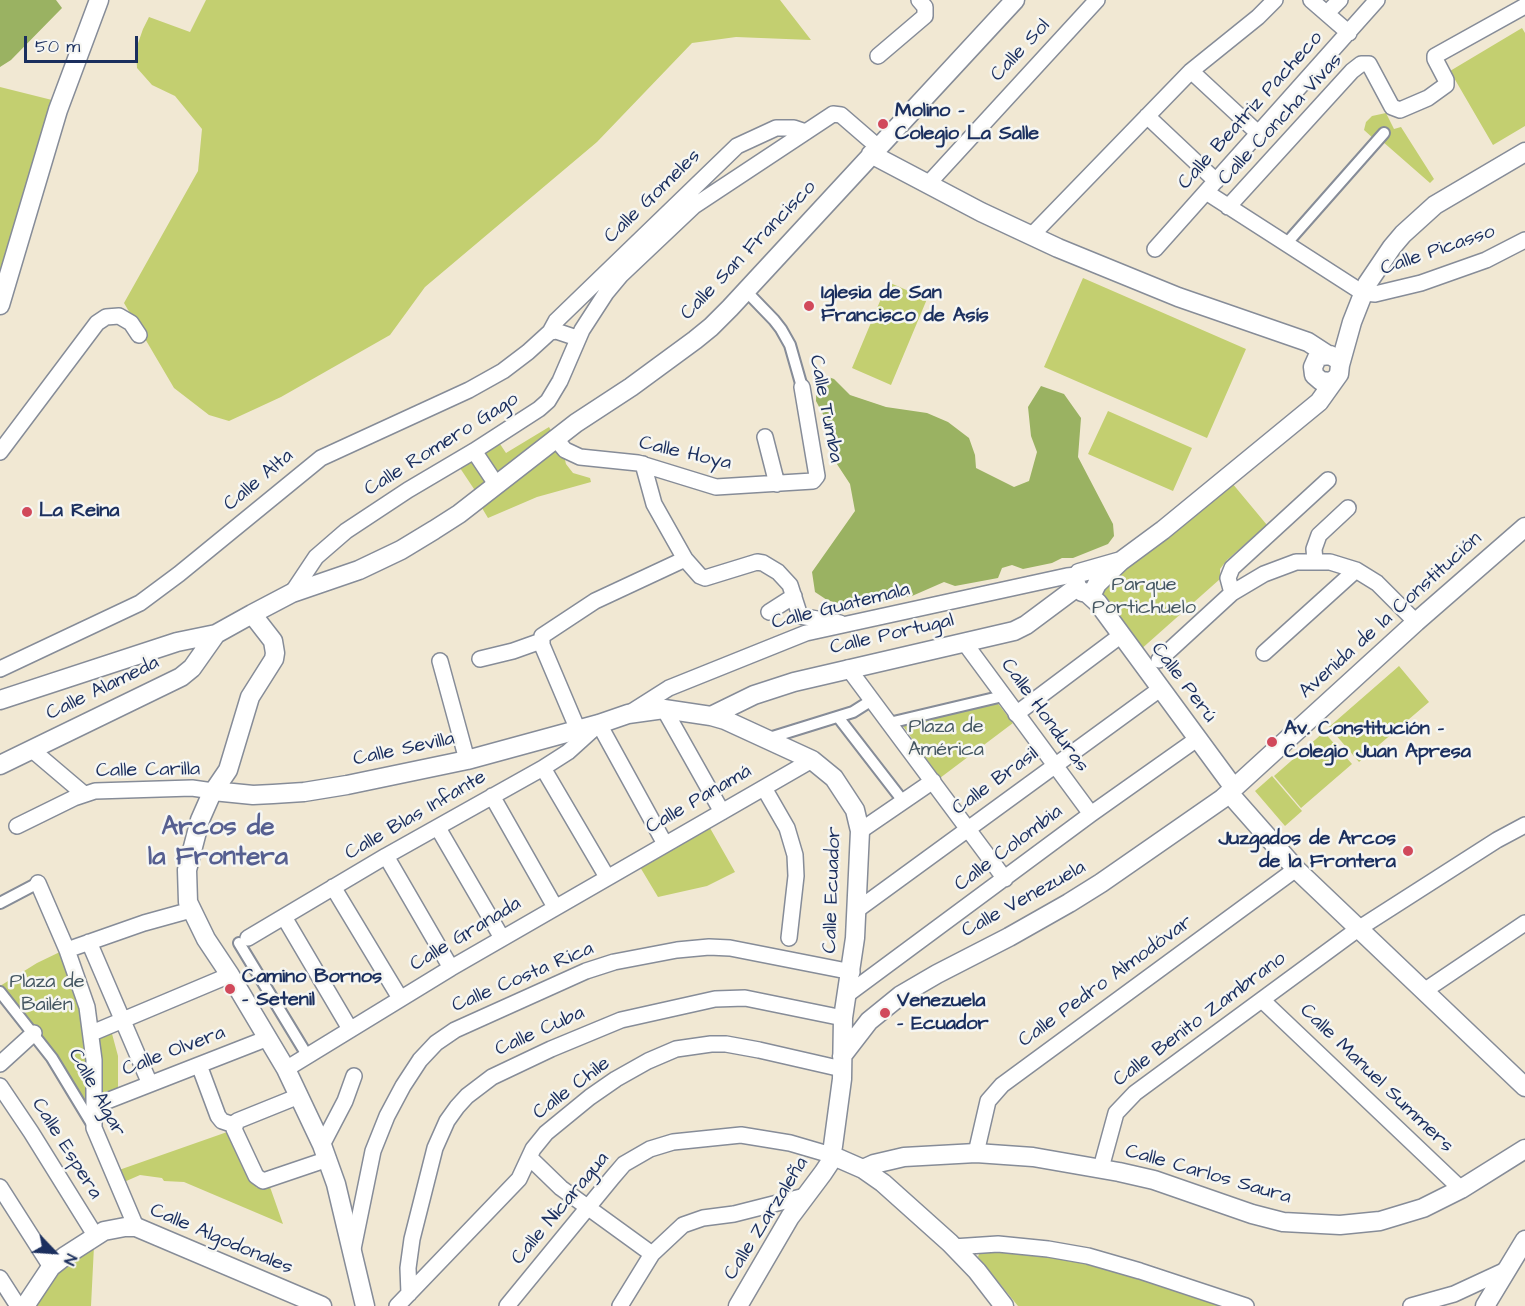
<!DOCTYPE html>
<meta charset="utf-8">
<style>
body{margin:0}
#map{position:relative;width:1525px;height:1306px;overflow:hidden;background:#f1e8d3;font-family:"Architects Daughter",sans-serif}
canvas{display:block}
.north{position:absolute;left:24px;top:1222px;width:60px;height:60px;-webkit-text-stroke:4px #f6f6f2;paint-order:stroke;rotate:115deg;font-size:16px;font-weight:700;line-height:24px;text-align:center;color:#1b2f5e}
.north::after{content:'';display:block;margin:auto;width:21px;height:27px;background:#1b2f5e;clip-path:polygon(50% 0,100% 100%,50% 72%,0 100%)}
.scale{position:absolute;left:24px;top:36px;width:114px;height:27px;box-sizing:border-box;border:3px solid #1b2f5e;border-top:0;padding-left:8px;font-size:18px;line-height:21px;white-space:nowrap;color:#1b2f5e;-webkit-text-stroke:4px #f6f6f2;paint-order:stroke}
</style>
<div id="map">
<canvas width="1525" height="1306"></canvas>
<div class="north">N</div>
<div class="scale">50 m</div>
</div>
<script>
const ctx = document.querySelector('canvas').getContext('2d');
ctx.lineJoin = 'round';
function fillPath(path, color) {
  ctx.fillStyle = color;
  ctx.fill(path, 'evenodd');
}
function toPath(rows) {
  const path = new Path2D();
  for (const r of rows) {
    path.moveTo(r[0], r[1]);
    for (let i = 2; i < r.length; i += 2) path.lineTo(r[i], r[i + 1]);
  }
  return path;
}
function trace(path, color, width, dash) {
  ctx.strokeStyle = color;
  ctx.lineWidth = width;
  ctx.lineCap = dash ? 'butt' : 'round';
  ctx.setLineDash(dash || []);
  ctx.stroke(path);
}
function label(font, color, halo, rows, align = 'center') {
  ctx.font = font + ' "Architects Daughter",sans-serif';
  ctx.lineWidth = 5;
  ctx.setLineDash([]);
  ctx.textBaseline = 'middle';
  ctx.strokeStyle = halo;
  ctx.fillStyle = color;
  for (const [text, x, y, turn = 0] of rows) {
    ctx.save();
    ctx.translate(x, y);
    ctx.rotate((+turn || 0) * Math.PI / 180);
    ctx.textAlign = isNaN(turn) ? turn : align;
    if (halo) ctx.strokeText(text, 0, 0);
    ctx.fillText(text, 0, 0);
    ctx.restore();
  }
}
const green = toPath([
 [206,0,780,0,811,40,736,37,692,43,597,142,425,287,390,335,281,397,229,421,209,415,174,388,124,303,198,171,202,129,175,96,152,85,137,68,136,49,143,29,149,17,190,32],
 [1522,28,1525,33,1525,126,1493,145,1450,71],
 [0,87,56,101,0,290],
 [1386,113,1394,129,1401,127,1434,179,1430,183,1382,141,1389,133,1384,129,1374,139,1364,130,1366,122,1372,116],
 [1083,278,1246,349,1207,438,1044,367],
 [888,282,927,299,891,385,852,368],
 [1108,411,1192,448,1173,491,1088,454],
 [549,427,553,434,505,472,494,473,483,453,495,443,500,444,506,453],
 [555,448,564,456,566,464,573,473,590,478,591,482,537,497,488,518,479,503],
 [471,458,489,480,478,495,458,465],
 [1232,483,1267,525,1227,560,1220,569,1220,579,1139,651,1103,598,1102,591,1106,581],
 [1399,666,1429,702,1359,762,1329,727],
 [996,701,1013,723,940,778,901,723],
 [1324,732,1352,764,1301,808,1274,776],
 [1272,776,1302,811,1285,826,1255,791],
 [710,828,735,872,707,886,658,897,640,867],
 [64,950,88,1034,89,1107,37,1032,0,986,37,963],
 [111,1030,118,1056,118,1090,98,1097,95,1035],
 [230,1131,257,1188,270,1187,283,1224,184,1182,164,1181,162,1178,140,1175,124,1182,119,1170],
 [94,1246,91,1306,35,1306,51,1281,73,1258],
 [986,1249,1078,1260,1230,1306,1018,1306,978,1257,980,1251]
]);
const forest = toPath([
 [0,0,56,0,62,8,11,60,0,67],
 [817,373,834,379,850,395,886,407,927,413,948,422,969,438,975,455,976,468,1014,487,1029,481,1037,452,1031,436,1028,407,1041,386,1064,394,1081,418,1078,457,1113,524,1114,536,1108,544,1073,558,1062,558,1052,563,1023,569,1012,565,1002,568,998,578,955,586,944,582,912,596,868,604,848,606,827,600,815,592,812,572,855,511,850,484,831,455,834,435,816,401]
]);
const pedestrian = toPath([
 [1286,244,1384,133],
 [746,291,774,320,781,329,790,345,802,387],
 [838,717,903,801],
 [889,723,1003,696],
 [766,739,853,712,872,700],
 [0,903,38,883],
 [239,943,307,1055],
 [0,992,52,1058,92,1124]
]);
const minor = toPath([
 [1311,0,1349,33],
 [1327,13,1340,0],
 [878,56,925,16,925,7,919,0],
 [1191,71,1259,134],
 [1147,116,1216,181],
 [928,184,1097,0],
 [1206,192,1363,293,1375,294,1421,283,1486,260,1525,240],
 [1228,207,1352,71,1361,64,1369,64,1392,107,1400,110,1428,98,1446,85,1446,80,1435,59,1435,56,1525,6],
 [1031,236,1191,71,1258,17,1275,0],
 [1155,249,1377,0],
 [550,332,556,331,577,338],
 [765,437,777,484],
 [555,438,565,450,580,457,638,463,716,487,813,481,817,476,802,387],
 [474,451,496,484],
 [0,452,97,323,106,317,119,316,131,323,139,335],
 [685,559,700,576,705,578,757,562,763,563,778,572,790,585,800,616,840,623],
 [1315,561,1314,549,1319,535,1348,508],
 [292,593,316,557,346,531,408,490,474,451,539,409,548,401,560,381,582,330,606,293,621,275,694,206,833,114,841,115,878,147],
 [1232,593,1228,578,1232,568,1328,480],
 [769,612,794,596],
 [964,642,1091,814],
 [1264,653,1356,570],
 [480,659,513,651,541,641],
 [1159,660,1232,593,1264,574,1296,562,1330,562,1356,570,1377,583,1416,622],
 [440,661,467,760],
 [848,668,1005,879],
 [0,669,140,603,179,574,321,458,469,390,503,371,528,352,550,332,556,321,737,146,776,128,794,128,806,132],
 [664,709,722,812],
 [628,714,669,688,806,633,1067,576,1077,575],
 [1016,714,1120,636],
 [578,730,542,645,542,636,595,601,685,559,654,504,643,464],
 [31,749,84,794],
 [543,768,607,877],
 [764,788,787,828,795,855,796,876,789,938],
 [492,796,555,907],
 [17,826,74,798,95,791,192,788,213,791],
 [438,828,502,938],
 [860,831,933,781],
 [386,856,451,968],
 [38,883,67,950,87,1007,94,1060,94,1128,136,1227],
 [333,887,400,998],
 [857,910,1160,689],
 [284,917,350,1029],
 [248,938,386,856,543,768,568,752,599,724,665,844],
 [89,942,150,1084],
 [67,950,144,923,191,910],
 [1424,991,1525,923],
 [848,994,1091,814,1197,739],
 [1262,1000,1461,1189],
 [92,1033,230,975],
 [0,1064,34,1033],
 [199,1065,218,1116,222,1121,234,1125],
 [286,1069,451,968,812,760],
 [0,1086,31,1132,95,1235],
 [299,1096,237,1121,234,1129,256,1176,263,1181,328,1159],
 [94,1106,268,1038],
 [322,1145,345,1101,354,1076],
 [976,1153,988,1101,1002,1085,1296,869],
 [530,1158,561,1188,652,1254],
 [1101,1168,1116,1113,1135,1093,1358,929,1497,840,1525,825],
 [0,1187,51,1267],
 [953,1247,998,1244,1048,1249,1088,1256,1140,1271,1246,1306],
 [353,1249,373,1151,387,1116,403,1086,420,1060,436,1043,455,1030,586,971,614,962,677,950,709,947,730,948,852,972],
 [0,1278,18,1306],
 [409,1294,408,1268,412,1239,435,1148,447,1121,457,1107,467,1096,492,1077,551,1049,621,1020,715,999,745,998,843,1018],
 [397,1306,519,1179,533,1149,546,1133,590,1097,616,1079,648,1061,676,1049,711,1044,726,1044,759,1050,842,1069],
 [507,1306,612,1178,624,1164,650,1149,673,1142,741,1135,790,1143,831,1155],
 [620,1306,652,1254,683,1225,703,1218,734,1214,805,1196],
 [1411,1306,1454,1294,1508,1269]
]);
const tertiary = toPath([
 [871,154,981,212,1058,248,1178,297,1308,342,1328,355],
 [0,305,58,110,99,0],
 [1334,380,1329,382,1321,381,1314,375,1313,367,1317,358,1321,356,1330,355,1335,358],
 [1121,561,1079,573,1075,579,1077,587,1082,592,1087,593,1094,590,1097,584,1121,561,1163,530,1319,402,1339,374,1340,365,1352,322,1367,284,1392,247,1403,234,1435,205,1525,152],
 [1087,593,1098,603,1234,788],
 [252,614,273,641,275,653,274,659,250,697,228,770,211,795,200,820,187,870,188,902,206,939,230,975,286,1069,322,1145,336,1184,365,1306],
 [0,700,177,642,216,634],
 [711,716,754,695,794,682,1014,631,1026,625,1077,587],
 [0,765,181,677,192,668,216,634,252,614,292,593,359,570,401,550,434,530,459,514,576,423,631,387,695,340,711,327,730,308,1015,0],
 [213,791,253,795,273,794,304,792,347,785,467,760,599,724,628,714,664,709,711,716,725,720,812,760,834,778,855,810,860,831,855,938,843,1018,842,1079,833,1146,829,1164,823,1173,790,1217,738,1306],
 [1229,793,1296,869,1525,1087],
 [842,1056,869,1021,901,995,937,974,1009,937,1069,903,1101,883,1222,799,1416,622,1525,527],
 [831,1155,863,1169,883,1183,950,1243,977,1271,1004,1306],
 [863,1169,874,1164,904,1157,976,1153,1033,1157,1119,1172,1154,1180,1252,1214,1283,1222,1340,1225,1380,1221,1423,1208,1461,1189,1525,1149],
 [25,1306,51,1267,65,1256,104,1231,125,1227,136,1227,322,1306],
 [1485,1306,1525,1240]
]);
const markers = [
 [883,124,6,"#d1495b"],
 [809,306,6,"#d1495b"],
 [27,512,6,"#d1495b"],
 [1272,742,6,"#d1495b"],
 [1408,851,6,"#d1495b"],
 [230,989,6,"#d1495b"],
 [885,1013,6,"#d1495b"]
];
const streetNames = [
 ["Calle Sol",1021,51,-47],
 ["Calle Beatriz Pacheco",1251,111,-48],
 ["Calle Concha Vivas",1281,120,-47],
 ["Calle Gomeles",653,197,-44],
 ["Calle San Francisco",749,251,-46],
 ["Calle Picasso",1438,251,-19],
 ["Calle Tumba",825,409,79],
 ["Calle Romero Gago",442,445,-32],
 ["Calle Hoya",685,454,13],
 ["Calle Alta",259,481,-40],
 ["Calle Guatemala",841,607,-14],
 ["Avenida de la Constitución",1391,616,-42],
 ["Calle Portugal",892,635,-13],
 ["Calle Perú",1183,683,53],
 ["Calle Alameda",103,689,-26],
 ["Calle Honduras",1044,716,54],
 ["Calle Sevilla",404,750,-12],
 ["Calle Carilla",148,771,-1],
 ["Calle Brasil",996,782,-36],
 ["Calle Panamá",699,800,-30],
 ["Calle Blas Infante",416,816,-30],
 ["Calle Colombia",1009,849,-37],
 ["Calle Ecuador",833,890,-88],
 ["Calle Venezuela",1024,900,-29],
 ["Calle Granada",466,935,-31],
 ["Calle Costa Rica",523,978,-23],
 ["Calle Pedro Almodóvar",1106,982,-36],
 ["Calle Benito Zambrano",1200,1020,-37],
 ["Calle Cuba",540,1032,-24],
 ["Calle Olvera",174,1052,-21],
 ["Calle Manuel Summers",1376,1079,44],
 ["Calle Chile",572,1089,-37],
 ["Calle Algar",96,1093,61],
 ["Calle Espera",66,1149,58],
 ["Calle Carlos Saura",1208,1175,16],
 ["Calle Nicaragua",561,1209,-50],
 ["Calle Zarzaleña",767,1219,-58],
 ["Calle Algodonales",221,1240,23]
];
const poiNames = [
 ["Molino -",895,112],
 ["Colegio La Salle",895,135],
 ["Iglesia de San",821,294],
 ["Francisco de Asís",821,317],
 ["La Reina",39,512],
 ["Av. Constitución -",1284,730],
 ["Colegio Juan Apresa",1284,753],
 ["Juzgados de Arcos",1396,840,"right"],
 ["de la Frontera",1396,863,"right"],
 ["Camino Bornos",242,978],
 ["- Setenil",242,1001],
 ["Venezuela",897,1002],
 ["- Ecuador",897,1025]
];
const parkNames = [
 ["Parque",1144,586],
 ["Portichuelo",1144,609],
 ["Plaza de",946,728],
 ["América",946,751],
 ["Plaza de",47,983],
 ["Bailén",47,1006]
];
const districtNames = [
 ["Arcos de",218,829],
 ["la Frontera",218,859]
];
fillPath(green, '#c3cf70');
fillPath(forest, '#9ab262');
trace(pedestrian, '#868c98', 14);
trace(minor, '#868c98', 18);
trace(tertiary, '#868c98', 21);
trace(pedestrian, '#fff', 10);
trace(minor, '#fff', 15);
trace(tertiary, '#fff', 18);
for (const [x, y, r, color] of markers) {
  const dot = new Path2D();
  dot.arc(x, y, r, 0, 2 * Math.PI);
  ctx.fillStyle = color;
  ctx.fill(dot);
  trace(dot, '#f6f6f2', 2);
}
label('20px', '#1b2f5e', '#f6f6f2', streetNames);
label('bold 20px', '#1b2f5e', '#f6f6f2', poiNames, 'left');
label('20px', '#455762', '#f6f6f2', parkNames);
label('bold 26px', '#565f90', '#f6f6f2', districtNames);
</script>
